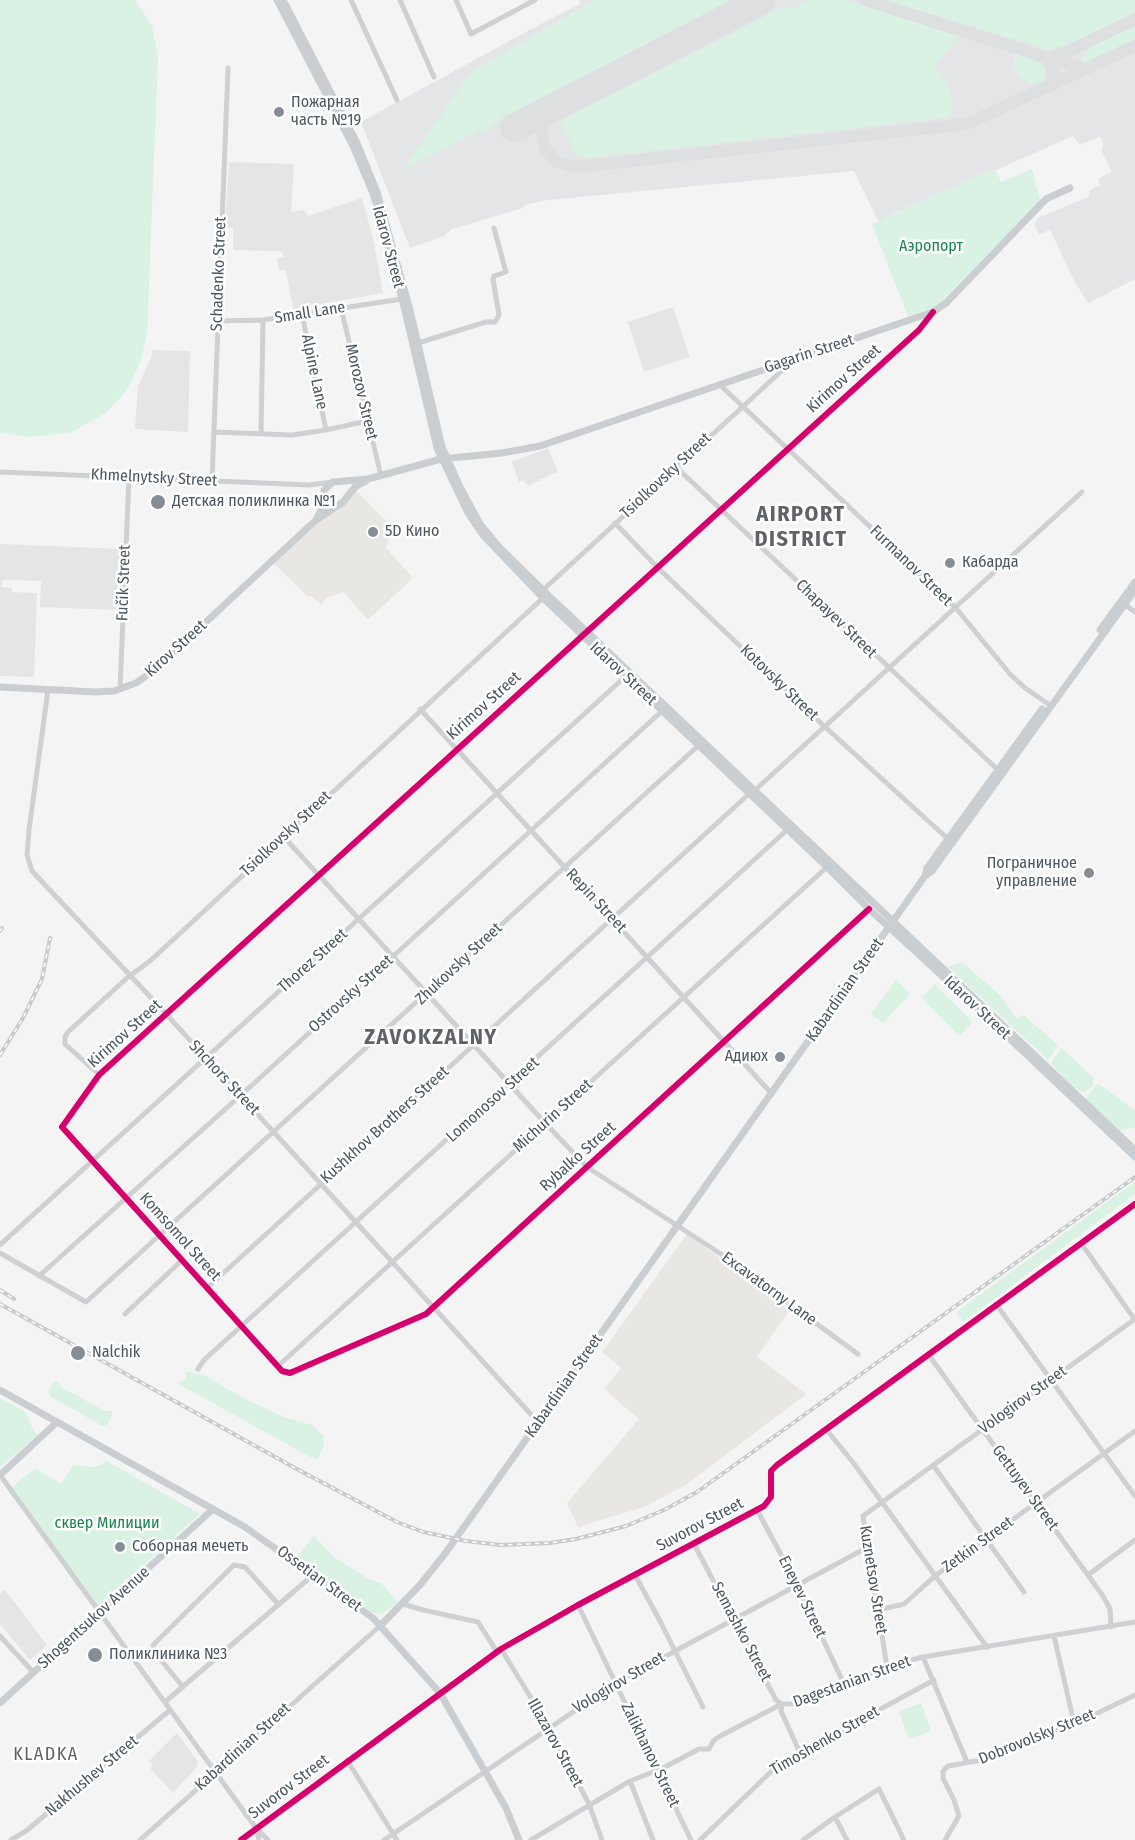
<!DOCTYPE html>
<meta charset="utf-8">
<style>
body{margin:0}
canvas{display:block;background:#f4f4f4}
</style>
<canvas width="1135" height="1840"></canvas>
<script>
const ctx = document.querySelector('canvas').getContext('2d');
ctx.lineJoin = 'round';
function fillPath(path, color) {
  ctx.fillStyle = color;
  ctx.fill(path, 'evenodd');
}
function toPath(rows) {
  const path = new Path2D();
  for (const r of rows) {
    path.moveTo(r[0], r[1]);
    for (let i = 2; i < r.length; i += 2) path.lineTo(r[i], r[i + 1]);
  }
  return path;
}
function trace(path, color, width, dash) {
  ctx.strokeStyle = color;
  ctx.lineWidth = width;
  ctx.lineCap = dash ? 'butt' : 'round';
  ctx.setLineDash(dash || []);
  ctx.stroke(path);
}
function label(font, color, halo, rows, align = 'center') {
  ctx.font = font + ' "Fira Sans Condensed",sans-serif';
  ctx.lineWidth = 5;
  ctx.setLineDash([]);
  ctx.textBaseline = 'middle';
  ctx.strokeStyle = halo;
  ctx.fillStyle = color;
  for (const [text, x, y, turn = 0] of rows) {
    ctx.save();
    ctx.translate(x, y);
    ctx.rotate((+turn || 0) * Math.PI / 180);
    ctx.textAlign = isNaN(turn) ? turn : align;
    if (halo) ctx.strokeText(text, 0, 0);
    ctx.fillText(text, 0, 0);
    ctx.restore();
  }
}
const commercial = toPath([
 [354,488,393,528,386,548,413,578,368,620,343,592,326,598,321,605,311,596,307,596,271,561],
 [687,1234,790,1310,757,1357,806,1394,686,1485,644,1507,578,1527,567,1503,639,1419,604,1389,621,1368,602,1352]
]);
const education = toPath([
 [229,162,294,164,291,212,304,210,308,216,362,198,373,238,383,293,293,309,286,270,279,270,277,258,284,257,282,251,233,250,233,228,225,227],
 [673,307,690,357,644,372,628,322],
 [152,350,190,351,188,432,135,429,138,386,151,358],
 [548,448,558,471,528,486,523,480,519,482,512,462],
 [0,544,121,549,119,610,40,607,41,581,2,580,2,587,12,588,12,592,37,593,34,677,0,676],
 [5,1590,47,1645,30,1660,0,1624,0,1594],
 [177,1733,198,1762,196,1768,173,1793,150,1768,153,1765,149,1761]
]);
const airport = toPath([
 [579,0,1135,0,1135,279,1088,303,1076,284,1050,230,1039,234,1034,225,1038,218,1090,196,1089,191,1100,185,1098,179,1112,172,1101,150,1104,144,1100,136,1080,145,1073,136,996,170,980,175,878,221,854,171,548,200,524,205,523,208,452,229,444,236,410,248,361,122,533,28,580,4]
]);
const green = toPath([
 [0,0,135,0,152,26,158,57,147,334,141,360,127,390,107,412,72,432,31,437,0,432],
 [595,0,732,0,507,115,484,133,481,129,403,170,467,78,475,70],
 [809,0,847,0,959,36,935,66,950,91,953,109,950,117,589,158,577,155,559,122,787,5,791,10],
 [886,0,1135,0,1135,13,1066,46,1047,49],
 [1135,26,1135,40,1089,62,1081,60,1088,49,1094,45],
 [1018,54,1042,64,1045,71,1042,82,1031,84,1021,78,1013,66,1015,55],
 [1032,169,1040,201,940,303,933,308,908,316,872,224,980,175,996,170,1001,182],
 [962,962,1001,996,1017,1019,1024,1015,1058,1045,1048,1060,948,967],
 [896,979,910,994,883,1023,871,1014],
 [935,984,973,1022,959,1036,921,998],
 [1061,1048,1093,1077,1093,1086,1085,1092,1078,1090,1068,1082,1051,1063],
 [1098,1083,1135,1111,1135,1127,1120,1131,1085,1099],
 [1135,1182,1135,1194,963,1322,956,1312],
 [185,1371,204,1375,249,1401,287,1418,312,1425,324,1436,324,1444,318,1459,312,1458,177,1383,186,1379],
 [58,1381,61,1387,105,1411,111,1411,112,1415,107,1425,101,1425,51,1397,48,1392,54,1382],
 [0,1398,27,1413,32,1428,38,1435,0,1467],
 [105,1460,200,1514,97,1607,12,1487,35,1468,61,1484,73,1465,91,1467,102,1465],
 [314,1536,334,1557,370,1580,381,1583,398,1602,384,1612,379,1614,371,1612,295,1559],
 [921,1703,931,1731,909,1739,899,1711]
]);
const taxiway = toPath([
 [865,0,1048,58,1087,69],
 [1048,58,1054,75,1050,87],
 [1049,58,1063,54,1135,19],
 [556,107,544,118,541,131,545,149,556,161,573,167,632,161,967,124,1135,46]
]);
const runway = toPath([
 [514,128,762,0]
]);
const minor = toPath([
 [351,0,397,100],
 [400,0,434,77],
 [456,0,471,34,535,0],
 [341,308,381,476],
 [302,314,326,430],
 [217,321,263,320,402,299],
 [418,343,486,322,495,322,499,315,493,279,494,276,506,272,494,228],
 [719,384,955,607,1010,674,1025,688,1050,705],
 [214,432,292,435,326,430,367,421],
 [261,434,263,320],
 [676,467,997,769],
 [0,472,309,485,333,482],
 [212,481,228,68],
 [615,523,657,567,824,726,948,839],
 [543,590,787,366,789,361],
 [1122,602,1135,612],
 [120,689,129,477],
 [48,690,29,830,27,855,32,871,157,1004,538,1422],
 [420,709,772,1094],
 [754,791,1082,492],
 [283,836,545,1123,587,1167,721,1254,858,1354],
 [869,909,426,1314,290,1373,282,1371,62,1127,99,1075,919,330,933,312],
 [95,1071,65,1044,65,1037,68,1032,127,978,150,961,543,598],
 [1081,1243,1135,1320],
 [0,1245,626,676],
 [0,1253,86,1302,698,746],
 [39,1276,240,1096,662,711],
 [207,1288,749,794],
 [996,1304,1135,1496],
 [125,1314,182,1260],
 [928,1354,1103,1596,1110,1609,1111,1627],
 [278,1366,827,867],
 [198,1369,204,1360,787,830],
 [826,1429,855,1465,987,1647],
 [933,1465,1024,1592],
 [0,1475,256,1828,268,1840],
 [757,1510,797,1584,844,1684],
 [694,1544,776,1700,782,1704],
 [635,1575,660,1621,703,1707],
 [1088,1575,1135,1540],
 [403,1604,423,1610,478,1622,497,1652],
 [578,1605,691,1840],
 [878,1610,904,1604,935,1576,1135,1431],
 [0,1636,34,1673],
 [1054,1636,1074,1723],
 [501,1649,549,1727,589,1804,602,1840],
 [923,1657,967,1762],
 [887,1667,863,1516,1135,1319],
 [183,1687,156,1654,153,1645,234,1565,245,1567,279,1605],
 [165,1702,313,1575],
 [782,1704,781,1711,800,1753],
 [347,1760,397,1840],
 [630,1781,653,1840],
 [835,1817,847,1840],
 [256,1828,259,1840],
 [11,1840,26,1831,170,1710],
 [140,1840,381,1625],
 [241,1840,501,1649,578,1605,764,1506,771,1497,771,1471,777,1465,1135,1204],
 [384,1840,616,1683,868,1547],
 [531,1840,630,1781,661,1769,699,1749,709,1749,714,1740,722,1735,782,1704,792,1704,898,1663,923,1657,1135,1622],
 [700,1840,779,1764,934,1680],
 [803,1840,835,1817,879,1789,904,1840],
 [945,1840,959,1816,954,1800,943,1778,943,1771,948,1766,987,1759,1017,1745,1081,1721,1135,1695]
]);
const major = toPath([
 [277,0,353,146,372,191,381,217,405,311,437,448,468,513,483,535,543,598,827,867,869,909,976,1007,1135,1157],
 [283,0,357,143,377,192,410,310,442,447,460,487,480,524,499,547,548,595,1135,1150],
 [316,520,324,504,324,490,333,482,368,479,441,459,502,453,540,446,933,312,946,303,1046,199,1070,188],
 [1100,630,1135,582],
 [0,687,95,692,114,691,136,683,153,671,316,520,343,502,355,487,366,481],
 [925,876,927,868,1042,709],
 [0,1390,245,1527,373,1618,440,1693,506,1808,519,1840],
 [0,1475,56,1423],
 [381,1625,420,1585,447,1551,925,876,932,871,1135,590],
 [0,1703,213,1509]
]);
const rail = toPath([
 [0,931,2,928],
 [0,1055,23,1018,42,979,50,938],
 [0,1290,14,1299],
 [0,1304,295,1468,397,1522,423,1532,466,1541,501,1545,550,1543,576,1539,626,1526,664,1510,697,1492,1135,1177]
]);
const cycleway = toPath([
 [869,909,426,1314,290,1373,282,1371,62,1127,99,1075,919,330,933,312],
 [241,1840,501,1649,578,1605,764,1506,771,1497,771,1471,777,1465,1135,1204]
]);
const markers = [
 [279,112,6,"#868d94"],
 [158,502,8,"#868d94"],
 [373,532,6,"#868d94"],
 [950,563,6,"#868d94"],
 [1089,873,6,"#868d94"],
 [780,1057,6,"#868d94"],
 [78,1353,8,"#868d94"],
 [120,1547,6,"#868d94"],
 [95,1655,8,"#868d94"]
];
const poiNames = [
 ["Пожарная",291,103],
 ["часть №19",291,121],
 ["Детская поликлинка №1",172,502],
 ["5D Кино",385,532],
 ["Кабарда",962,563],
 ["Пограничное",1077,864,"right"],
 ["управление",1077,882,"right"],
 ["Адиюх",768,1057,"right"],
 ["Nalchik",92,1353],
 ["Соборная мечеть",132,1547],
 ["Поликлиника №3",109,1655]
];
const streetNames = [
 ["Idarov Street",388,247,75],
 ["Schadenko Street",219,274,-88],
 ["Small Lane",310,313,-9],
 ["Gagarin Street",809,354,-18],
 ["Alpine Lane",314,372,78],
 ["Kirimov Street",844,379,-42],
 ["Morozov Street",361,392,77],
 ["Tsiolkovsky Street",666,476,-43],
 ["Khmelnytsky Street",154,478,3],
 ["Furmanov Street",911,566,44],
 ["Fučík Street",124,583,-88],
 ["Chapayev Street",836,619,44],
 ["Kirov Street",176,649,-42],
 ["Idarov Street",623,674,43],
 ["Kotovsky Street",779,683,44],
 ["Kirimov Street",484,706,-42],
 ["Tsiolkovsky Street",286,834,-43],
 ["Repin Street",596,901,47],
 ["Thorez Street",313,961,-42],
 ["Zhukovsky Street",459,964,-43],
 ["Kabardinian Street",845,990,-55],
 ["Ostrovsky Street",351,994,-42],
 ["Idarov Street",977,1008,43],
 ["Kirimov Street",125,1034,-42],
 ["Shchors Street",224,1078,47],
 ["Lomonosov Street",493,1100,-42],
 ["Michurin Street",553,1116,-42],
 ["Kushkhov Brothers Street",385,1125,-42],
 ["Rybalko Street",578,1157,-42],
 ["Komsomol Street",180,1237,48],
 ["Excavatorny Lane",769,1289,36],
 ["Kabardinian Street",564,1386,-55],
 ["Vologirov Street",1023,1400,-36],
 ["Gettuyev Street",1025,1488,54],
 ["Suvorov Street",700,1525,-28],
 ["Zetkin Street",978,1545,-36],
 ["Ossetian Street",319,1579,36],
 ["Kuznetsov Street",873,1580,81],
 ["Eneyev Street",802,1597,64],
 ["Shogentsukov Avenue",94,1618,-42],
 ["Semashko Street",741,1632,62],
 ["Dagestanian Street",852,1682,-20],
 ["Vologirov Street",619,1683,-31],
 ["Dobrovolsky Street",1037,1737,-22],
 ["Timoshenko Street",825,1741,-30],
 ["Illazarov Street",555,1743,61],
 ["Kabardinian Street",243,1747,-42],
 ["Zalikhanov Street",650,1755,64],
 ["Nakhushev Street",92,1776,-40],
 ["Suvorov Street",289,1787,-37]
];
const parkNames = [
 ["Аэропорт",931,247],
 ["сквер Милиции",107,1524]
];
const neighbourhoodNames = [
 ["KLADKA",46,1755]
];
const districtNames = [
 ["AIRPORT",801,515],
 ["DISTRICT",801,540],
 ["ZAVOKZALNY",431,1038]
];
fillPath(commercial, '#e8e7e3');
fillPath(education, '#e6e5e6');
fillPath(airport, '#e4e5e7');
fillPath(green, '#d9f2e3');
trace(taxiway, '#dedfe0', 12);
trace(runway, '#dedfe0', 28);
trace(minor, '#ced0d2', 5);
trace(major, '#caced1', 7);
trace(rail, '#c9cacc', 4);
trace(rail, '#fff', 1.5, [4.5]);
trace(cycleway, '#d6006c', 6);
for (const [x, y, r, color] of markers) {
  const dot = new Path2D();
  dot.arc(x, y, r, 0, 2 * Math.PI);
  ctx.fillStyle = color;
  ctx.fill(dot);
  trace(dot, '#fff', 2);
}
label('16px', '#4a5661', '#fff', poiNames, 'left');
label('16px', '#4a5661', '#fff', streetNames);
label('16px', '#17864f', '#fff', parkNames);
ctx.letterSpacing = '1.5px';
label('18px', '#5f6368', '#fff', neighbourhoodNames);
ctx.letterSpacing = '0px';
ctx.letterSpacing = '1.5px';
label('bold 22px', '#5f6368', '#fff', districtNames);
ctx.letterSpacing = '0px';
</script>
